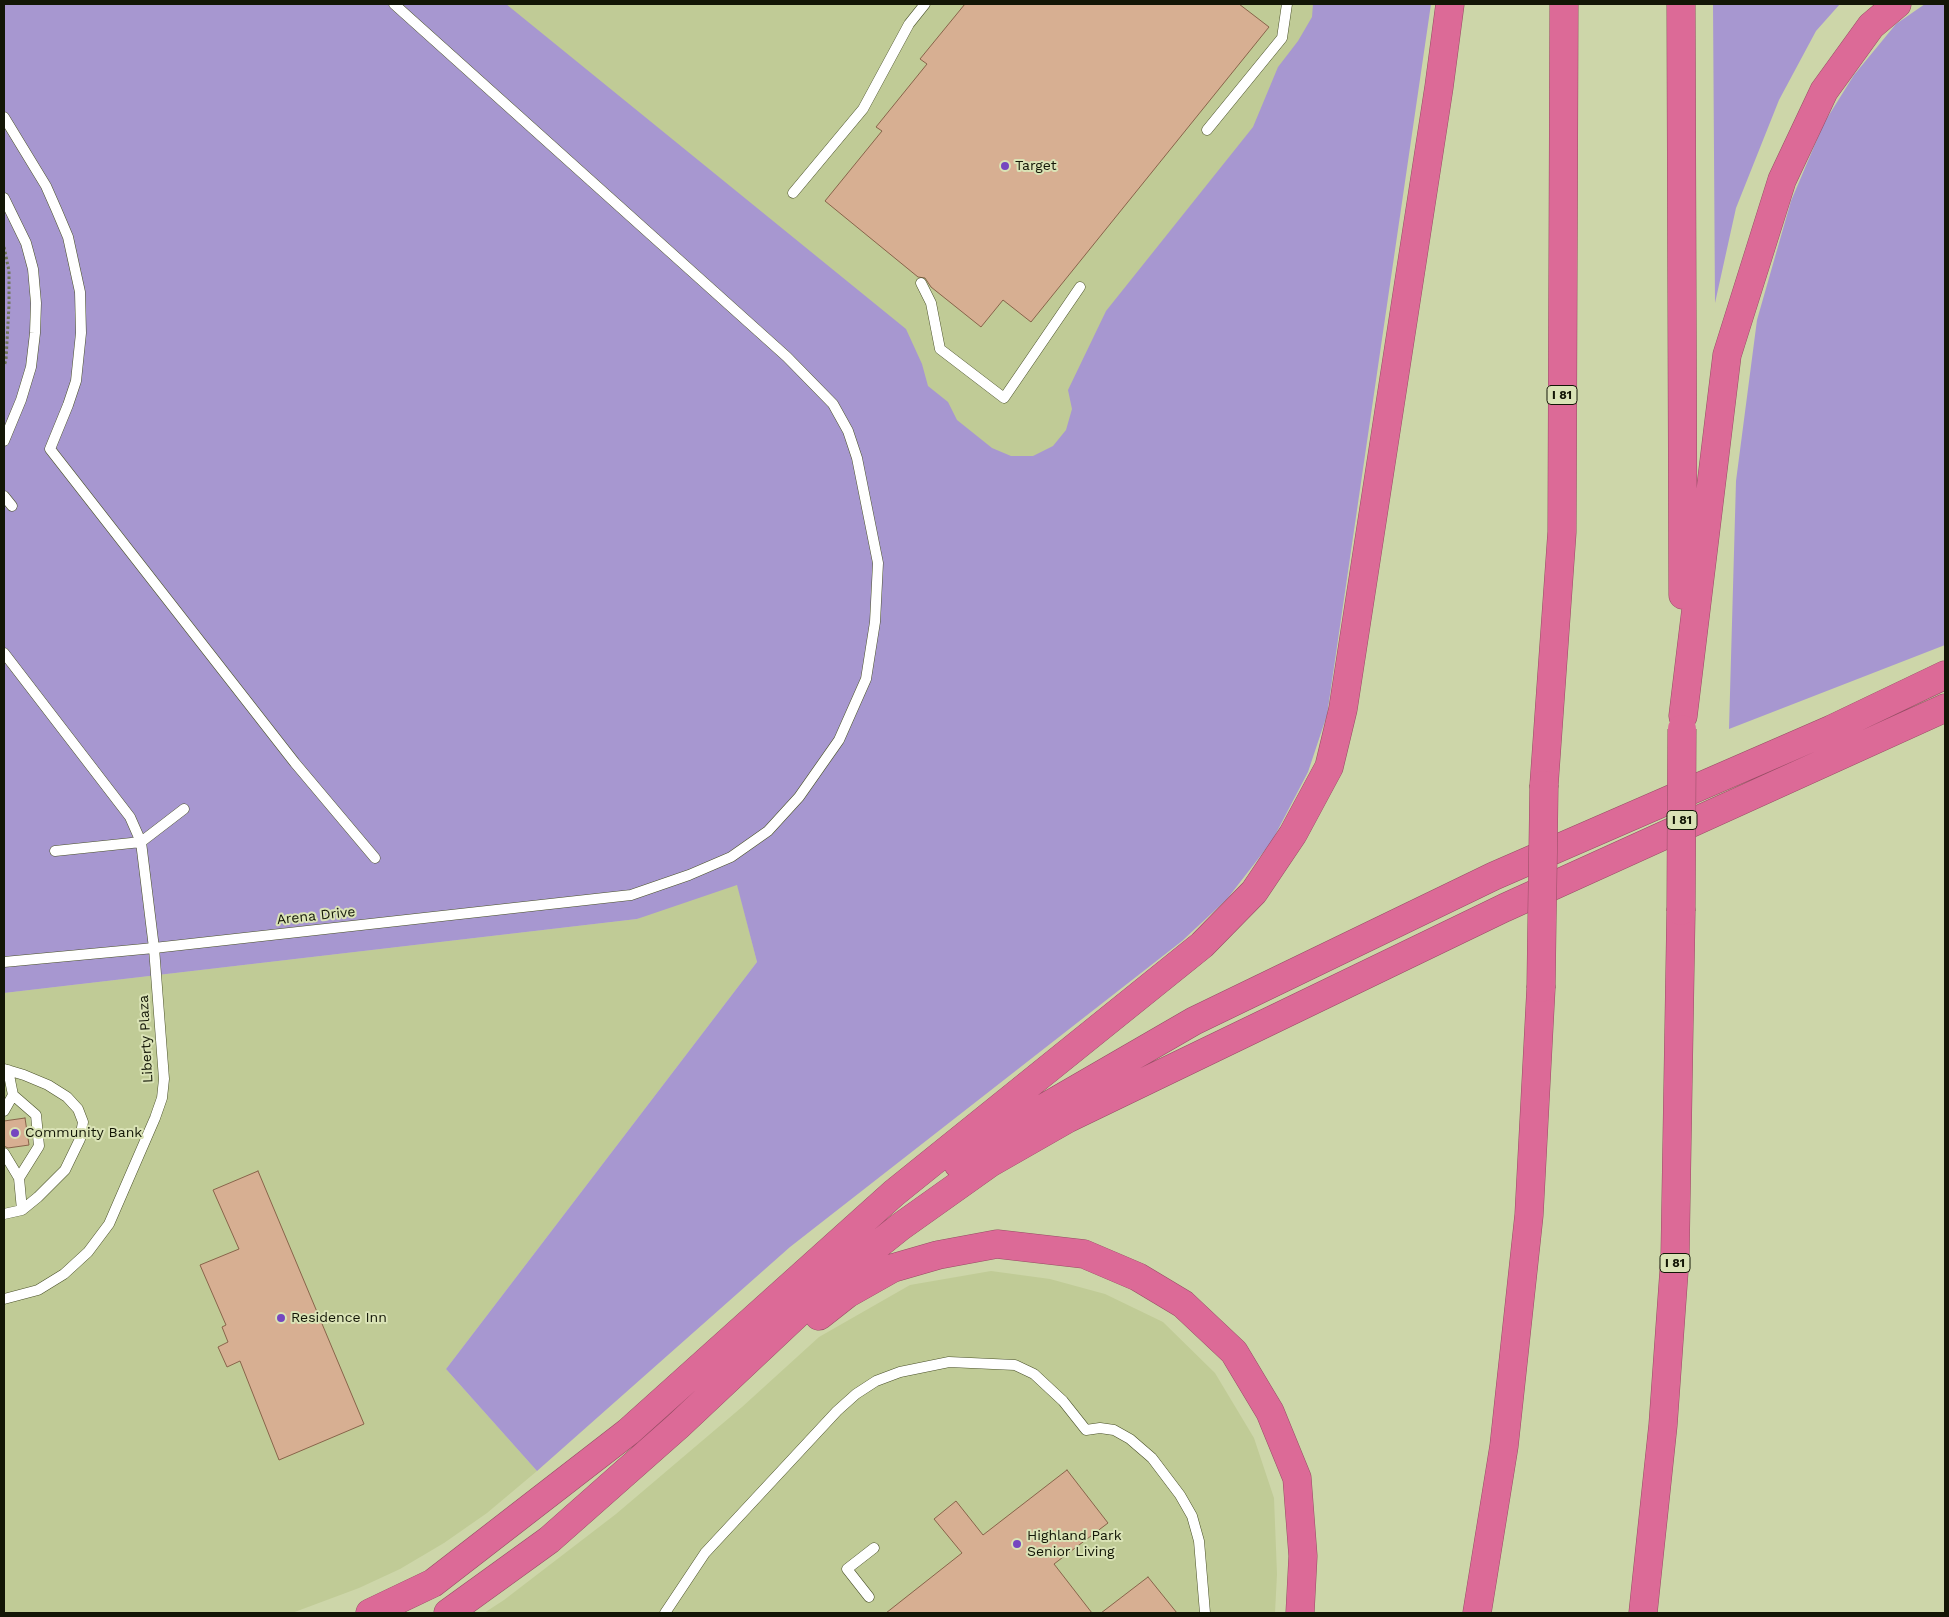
<!DOCTYPE html>
<style>
body{margin:0}
#map{position:relative;width:1949px;height:1617px;overflow:hidden;background:#cdd6a9;font-family:"Work Sans",sans-serif}
canvas{display:block}
.frame{position:absolute;inset:0;border:5px solid #131606;pointer-events:none}
</style>
<div id="map">
<canvas width="1949" height="1617"></canvas>
<div class="frame"></div>
</div>
<script>
const ctx = document.querySelector('canvas').getContext('2d');
ctx.lineJoin = 'round';
function fillPath(path, color) {
  ctx.fillStyle = color;
  ctx.fill(path, 'evenodd');
}
function toPath(rows) {
  const path = new Path2D();
  for (const r of rows) {
    path.moveTo(r[0], r[1]);
    for (let i = 2; i < r.length; i += 2) path.lineTo(r[i], r[i + 1]);
  }
  return path;
}
function trace(path, color, width, dash) {
  ctx.strokeStyle = color;
  ctx.lineWidth = width;
  ctx.lineCap = dash ? 'butt' : 'round';
  ctx.setLineDash(dash || []);
  ctx.stroke(path);
}
function label(font, color, halo, rows, align = 'center') {
  ctx.font = font + ' "Work Sans",sans-serif';
  ctx.lineWidth = 4;
  ctx.setLineDash([]);
  ctx.textBaseline = 'middle';
  ctx.strokeStyle = halo;
  ctx.fillStyle = color;
  for (const [text, x, y, turn = 0] of rows) {
    ctx.save();
    ctx.translate(x, y);
    ctx.rotate((+turn || 0) * Math.PI / 180);
    ctx.textAlign = isNaN(turn) ? turn : align;
    if (halo) ctx.strokeText(text, 0, 0);
    ctx.fillText(text, 0, 0);
    ctx.restore();
  }
}
const built = toPath([
 [452,4,1343,4,1035,491],
 [734,871,757,962,446,1369,537,1471,487,1513,444,1543,400,1569,359,1588,292,1613,4,1613,4,993,637,919],
 [991,1271,1050,1279,1105,1294,1163,1322,1215,1373,1254,1438,1274,1498,1277,1574,1275,1613,484,1613,504,1600,616,1514,742,1407,819,1337,910,1285]
]);
const green = toPath([
 [4,4,506,4,906,329,922,364,928,386,948,402,957,420,992,448,1011,456,1033,456,1053,446,1066,430,1072,409,1068,390,1106,311,1253,127,1278,67,1298,41,1312,17,1313,4,1431,4,1327,715,1308,772,1272,841,1227,899,1182,941,790,1247,537,1471,446,1369,757,962,737,885,637,919,4,993],
 [1713,4,1840,4,1816,31,1779,100,1736,208,1715,303],
 [1925,4,1945,4,1945,645,1729,729,1736,481,1757,320,1791,201,1824,123,1854,75,1896,24]
]);
const building = toPath([
 [965,4,1239,4,1269,27,1031,322,1003,300,981,327,931,287,925,278,918,277,825,201,882,131,876,127,927,64,920,59,965,4],
 [25,1118,29,1145,8,1148,4,1146,4,1121,25,1118],
 [258,1171,364,1424,279,1460,240,1361,227,1367,218,1347,228,1342,222,1327,226,1325,200,1265,239,1249,213,1190,258,1171],
 [1067,1470,1108,1523,1054,1564,1092,1613,886,1613,962,1553,934,1519,956,1501,983,1535,1067,1470],
 [1148,1577,1177,1613,1101,1613,1148,1577]
]);
const path = toPath([
 [4,247,9,271,9,305,6,360,4,366]
]);
const service = toPath([
 [4,117,46,186,57,211,68,237,80,292,81,333,76,381,68,405,50,449,295,763,375,858],
 [1207,130,1282,38,1287,4],
 [793,193,863,109,909,24,925,4],
 [4,198,26,243,33,269,36,303,35,333,31,367,21,400,4,441],
 [921,283,931,303,940,349,1004,398,1080,287],
 [4,496,12,506],
 [4,653,130,817,141,842,154,948,164,1079,162,1098,155,1118,109,1224,88,1252,64,1274,38,1290,4,1299],
 [55,851,141,842,184,809],
 [4,962,154,948,631,895,689,875,731,857,768,831,799,797,839,740,866,679,875,622,878,563,857,458,848,431,833,404,787,357,394,4],
 [4,1069,24,1075,48,1085,67,1097,78,1109,83,1122,80,1139,65,1170,38,1197,22,1210,4,1214],
 [13,1095,36,1115,39,1146,19,1178],
 [4,1111,13,1095,8,1070],
 [4,1153,19,1178,22,1210],
 [869,1597,847,1569,874,1548],
 [665,1613,705,1553,837,1411,856,1394,876,1381,900,1372,949,1362,1015,1365,1034,1374,1063,1401,1086,1430,1100,1428,1114,1430,1130,1439,1152,1458,1180,1495,1192,1516,1199,1541,1205,1613]
]);
const motorway = toPath([
 [1681,4,1683,595],
 [1683,716,1727,355,1782,180,1824,91,1871,26,1897,4],
 [1544,785,1562,532,1564,4],
 [958,1164,997,1135,1194,1021,1494,876,1832,729,1945,675],
 [819,1316,847,1294,893,1268,938,1255,997,1244,1084,1254,1138,1277,1183,1304,1234,1352,1270,1412,1297,1478,1303,1556,1300,1613],
 [370,1613,433,1583,628,1432,894,1193,1202,945,1254,892,1293,834,1329,767,1343,709,1439,87,1450,4],
 [448,1613,549,1540,678,1426,829,1284,900,1227,990,1163,1067,1119,1504,908,1945,708],
 [1477,1613,1504,1446,1529,1215,1541,988],
 [1643,1613,1663,1425,1675,1257,1681,911]
]);
const motorwayBridge = toPath([
 [1681,911,1682,729],
 [1541,988,1544,785]
]);
const markers = [
 [1005,166,5,"#7547c0"],
 [15,1133,5,"#7547c0"],
 [281,1318,5,"#7547c0"],
 [1017,1544,5,"#7547c0"]
];
const shields = [
 [1562,395,30],
 [1682,820,30],
 [1675,1263,30]
];
const shieldNames = [
 ["I 81",1562,395],
 ["I 81",1682,820],
 ["I 81",1675,1263]
];
const poiNames = [
 ["Target",1015,166],
 ["Community Bank",25,1133],
 ["Residence Inn",291,1318],
 ["Highland Park",1027,1536],
 ["Senior Living",1027,1552]
];
const streetNames = [
 ["Arena Drive",316,916,-6],
 ["Liberty Plaza",146,1039,-93]
];
fillPath(built, '#c0cb96');
fillPath(green, '#a797d0');
fillPath(building, '#d7af92');
trace(building, '#88644a', 1);
trace(service, '#4a5129', 11);
trace(motorway, '#964d64', 29);
trace(path, '#717759', 3, [2.5, 2.5]);
trace(service, '#fff', 10);
trace(motorway, '#dc6a97', 28);
trace(motorwayBridge, '#964d64', 29, []);
trace(motorwayBridge, '#dc6a97', 28);
for (const [x, y, r, color] of markers) {
  const dot = new Path2D();
  dot.arc(x, y, r, 0, 2 * Math.PI);
  ctx.fillStyle = color;
  ctx.fill(dot);
  trace(dot, '#dae3b6', 2);
}
for (const [x, y, w] of shields) {
  const box = new Path2D();
  box.roundRect(x - w / 2, y - 9.5, w, 19, 4);
  ctx.fillStyle = '#dae3b6';
  ctx.fill(box);
  trace(box, '#131606', 1);
}
label('bold 12px', '#131606', null, shieldNames);
label('14px', '#131606', '#dae3b6', poiNames, 'left');
label('14px', '#131606', '#dae3b6', streetNames);
</script>
